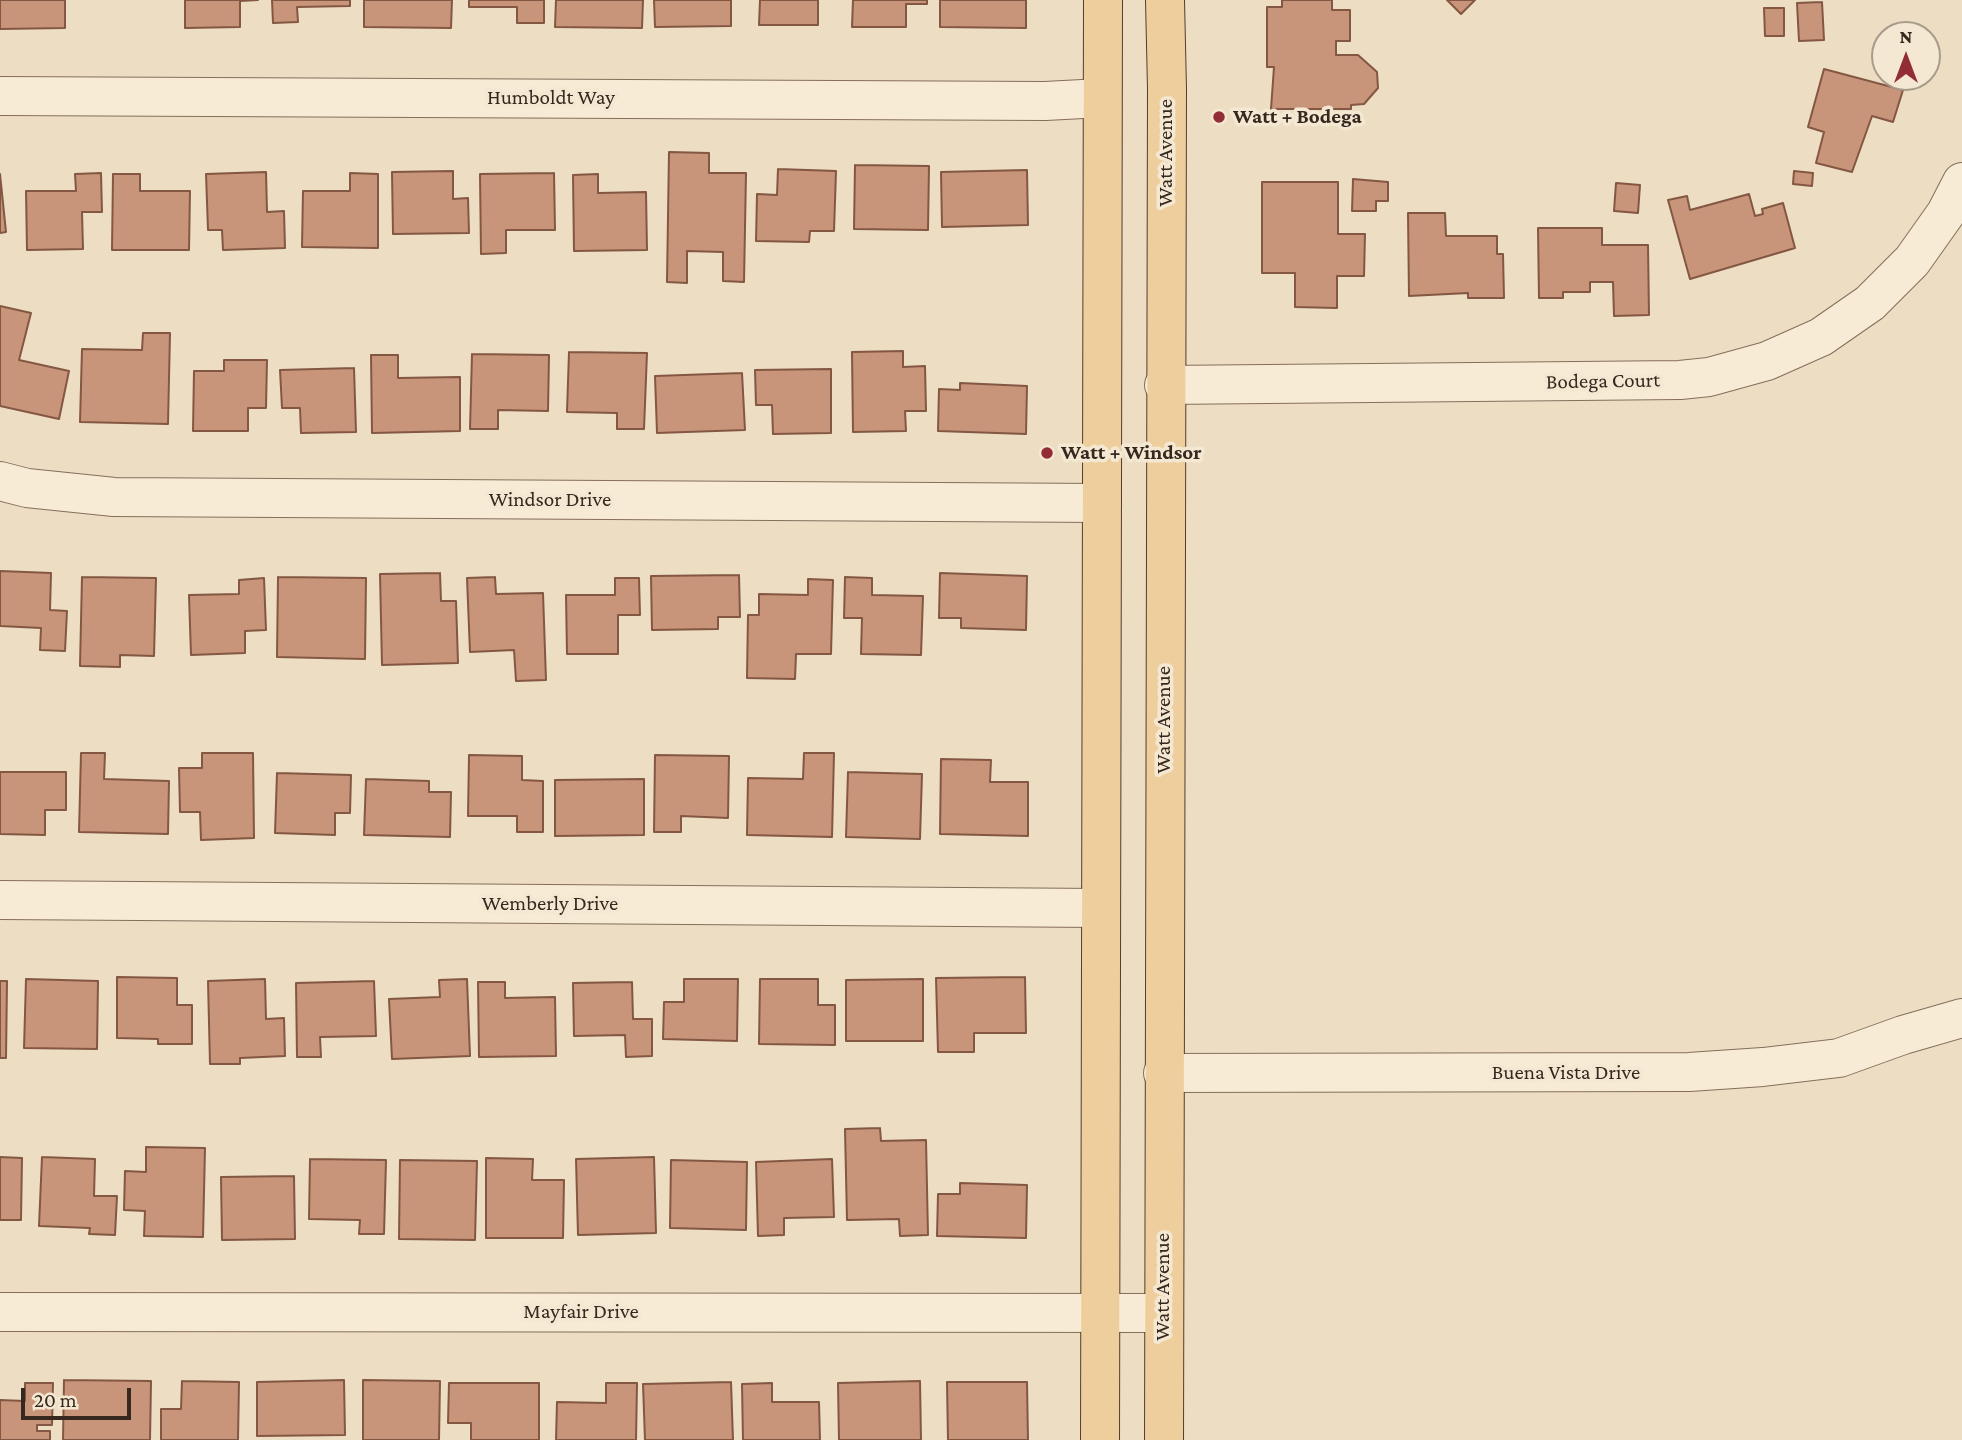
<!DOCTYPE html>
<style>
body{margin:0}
#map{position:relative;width:1962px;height:1440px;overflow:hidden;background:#ecddc3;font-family:"Crimson Pro",serif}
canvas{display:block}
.north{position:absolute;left:1871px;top:21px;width:70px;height:70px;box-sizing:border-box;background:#f4e8d2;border:2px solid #a89b8a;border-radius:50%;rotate:0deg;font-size:19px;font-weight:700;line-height:28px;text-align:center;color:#36281e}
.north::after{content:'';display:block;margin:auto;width:24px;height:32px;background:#922d35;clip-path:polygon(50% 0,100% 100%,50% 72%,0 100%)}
.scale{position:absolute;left:21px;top:1388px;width:110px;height:32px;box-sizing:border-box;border:4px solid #36281e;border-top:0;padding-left:9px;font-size:21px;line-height:24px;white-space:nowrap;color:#36281e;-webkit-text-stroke:5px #f4e8d2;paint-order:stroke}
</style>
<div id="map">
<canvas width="1962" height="1440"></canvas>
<div class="north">N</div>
<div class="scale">20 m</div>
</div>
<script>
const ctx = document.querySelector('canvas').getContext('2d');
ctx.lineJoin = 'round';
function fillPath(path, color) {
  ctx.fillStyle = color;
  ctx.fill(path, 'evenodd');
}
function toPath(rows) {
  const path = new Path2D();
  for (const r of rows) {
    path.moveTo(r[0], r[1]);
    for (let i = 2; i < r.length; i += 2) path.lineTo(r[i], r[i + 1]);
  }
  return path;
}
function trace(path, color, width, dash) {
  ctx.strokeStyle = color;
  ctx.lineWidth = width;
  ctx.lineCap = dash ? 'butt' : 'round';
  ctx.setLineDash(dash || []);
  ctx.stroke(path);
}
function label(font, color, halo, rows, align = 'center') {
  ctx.font = font + ' "Crimson Pro",serif';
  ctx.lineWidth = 7;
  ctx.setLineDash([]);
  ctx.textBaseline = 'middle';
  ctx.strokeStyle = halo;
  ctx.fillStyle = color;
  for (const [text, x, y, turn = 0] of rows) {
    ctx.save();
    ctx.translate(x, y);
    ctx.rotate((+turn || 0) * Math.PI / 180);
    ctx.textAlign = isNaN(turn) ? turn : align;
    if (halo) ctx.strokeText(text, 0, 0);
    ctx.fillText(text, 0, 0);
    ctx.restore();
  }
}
const building = toPath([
 [0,0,65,0,65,28,0,29,0,0],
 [185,0,258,0,240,1,240,27,185,28,185,0],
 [272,0,350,0,350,6,297,7,298,22,273,23,272,0],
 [364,0,452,0,451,28,364,27,364,0],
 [469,0,544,0,544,23,517,23,517,7,469,7,469,0],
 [556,0,643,0,642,28,555,27,556,0],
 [654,0,731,0,731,26,655,27,654,0],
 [760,0,818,0,818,25,759,25,760,0],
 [853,0,927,0,927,4,906,4,906,27,852,27,853,0],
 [940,0,1026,0,1026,28,940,27,940,0],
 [1282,0,1332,0,1332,10,1350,10,1350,41,1336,41,1336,55,1358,55,1377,72,1378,88,1364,104,1351,105,1351,109,1271,109,1274,67,1267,67,1267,7,1282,7,1282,0],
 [1447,0,1475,0,1461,14,1447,0],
 [1822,2,1824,40,1799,41,1797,3,1822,2],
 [1764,8,1784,8,1784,36,1765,36,1764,8],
 [1824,69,1903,90,1893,122,1872,116,1852,172,1816,163,1824,132,1808,127,1824,69],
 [669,152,709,153,709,173,746,173,744,282,723,281,723,252,687,251,687,283,667,282,669,152],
 [855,165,929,166,928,230,854,229,855,165],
 [778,169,836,171,834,231,810,231,809,242,756,241,757,194,777,195,778,169],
 [1027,170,1028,225,942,227,941,172,1027,170],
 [453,171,453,199,468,198,469,233,393,234,392,172,453,171],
 [1794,171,1813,173,1812,186,1793,184,1794,171],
 [266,172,267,212,284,211,285,248,223,250,222,230,208,230,206,174,266,172],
 [101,173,102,212,82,212,83,249,27,250,26,191,76,191,75,174,101,173],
 [350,173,378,174,378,248,302,247,303,191,350,191,350,173],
 [554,173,555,230,506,230,506,253,481,254,480,174,554,173],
 [0,174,6,232,0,233,0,174],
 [113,174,140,174,140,191,190,191,189,250,112,250,113,174],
 [598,174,598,193,646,192,647,250,574,251,573,175,598,174],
 [1353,179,1388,182,1388,201,1376,201,1376,211,1352,211,1353,179],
 [1262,182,1338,182,1338,234,1365,234,1364,276,1337,276,1337,308,1295,307,1295,273,1262,273,1262,182],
 [1616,183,1640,185,1638,213,1614,211,1616,183],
 [1749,194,1755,216,1763,214,1762,209,1783,203,1795,248,1690,279,1668,200,1687,196,1690,210,1749,194],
 [1408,213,1445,213,1446,236,1497,236,1497,254,1503,254,1504,298,1468,298,1468,293,1409,296,1408,213],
 [1538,228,1602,228,1602,245,1648,245,1649,315,1614,316,1613,282,1590,282,1590,292,1563,292,1563,298,1539,298,1538,228],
 [0,306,31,313,19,360,69,371,59,419,0,406,0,306],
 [143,333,170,333,168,424,80,422,82,349,142,350,143,333],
 [903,351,903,367,925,366,926,411,905,411,906,431,853,432,852,352,903,351],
 [569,352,647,353,644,429,617,429,617,413,567,412,569,352],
 [472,354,549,355,548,411,498,410,498,429,470,429,472,354],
 [371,355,398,355,398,378,460,377,460,431,372,433,371,355],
 [224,360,267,360,266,408,248,408,248,431,193,431,194,371,224,371,224,360],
 [354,368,356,432,301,433,300,408,282,408,280,370,354,368],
 [831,369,831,433,773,434,772,405,756,405,755,370,831,369],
 [742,373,745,430,657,433,655,376,742,373],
 [960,383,1027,386,1026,434,938,431,939,389,960,390,960,383],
 [0,571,51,573,50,610,67,611,65,651,40,650,41,628,0,626,0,571],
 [440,573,441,601,456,601,458,663,382,665,380,574,440,573],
 [940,573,1027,576,1026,630,961,628,961,618,939,618,940,573],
 [739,575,740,617,718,617,718,629,652,630,651,576,739,575],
 [82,577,156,578,154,656,120,655,120,667,80,666,82,577],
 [278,577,366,578,365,659,277,657,278,577],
 [495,577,496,594,543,593,546,680,516,681,514,650,470,652,467,578,495,577],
 [845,577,872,578,872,595,923,596,921,655,861,654,862,618,844,618,845,577],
 [264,578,266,630,245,631,245,653,191,655,189,595,239,594,239,580,264,578],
 [615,578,639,578,640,615,618,615,618,654,567,654,566,595,615,595,615,578],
 [808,579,833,580,831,654,796,654,795,679,747,678,748,615,759,615,759,594,808,595,808,579],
 [81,753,105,753,104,779,169,781,168,834,79,832,81,753],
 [202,753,253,753,254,838,201,840,200,812,180,812,179,768,202,768,202,753],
 [804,753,834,753,832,837,747,835,748,778,803,779,804,753],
 [469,755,522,756,522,780,543,781,543,832,517,832,517,816,468,816,469,755],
 [655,755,729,756,728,818,681,816,681,832,654,832,655,755],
 [941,759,991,760,990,782,1028,782,1028,836,940,834,941,759],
 [0,772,66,772,66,810,45,810,45,835,0,834,0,772],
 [848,772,922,774,920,839,846,837,848,772],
 [277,773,351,775,350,813,335,813,335,835,275,833,277,773],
 [366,779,429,781,429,792,451,792,450,837,364,835,366,779],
 [644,779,644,835,555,836,555,780,644,779],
 [117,977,177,978,177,1005,192,1005,192,1044,158,1044,158,1039,117,1038,117,977],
 [1025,977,1026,1033,974,1033,974,1052,938,1052,936,978,1025,977],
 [26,979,98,981,97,1049,24,1048,26,979],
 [265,979,266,1019,284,1018,285,1056,240,1058,240,1064,210,1064,208,981,265,979],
 [467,979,470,1056,392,1059,389,999,440,997,439,980,467,979],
 [684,979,738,979,737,1041,663,1039,664,1002,684,1002,684,979],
 [760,979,818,979,818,1005,835,1005,835,1045,759,1044,760,979],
 [923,979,923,1041,846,1041,846,980,923,979],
 [0,981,7,981,6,1058,0,1058,0,981],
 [374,981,376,1036,320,1037,321,1057,297,1057,296,983,374,981],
 [478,982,505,982,505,998,555,997,556,1056,479,1057,478,982],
 [632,982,633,1019,652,1019,652,1056,626,1057,625,1035,574,1036,573,983,632,982],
 [880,1128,881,1141,926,1140,928,1235,900,1236,899,1219,847,1220,845,1129,880,1128],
 [146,1147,205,1148,203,1237,144,1236,145,1211,124,1210,125,1171,146,1172,146,1147],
 [0,1157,22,1158,21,1220,0,1220,0,1157],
 [42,1157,95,1159,94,1196,117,1196,115,1235,89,1234,90,1228,39,1226,42,1157],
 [654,1157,656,1233,578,1235,576,1159,654,1157],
 [486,1158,533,1159,532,1180,564,1180,563,1238,486,1238,486,1158],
 [310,1159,386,1160,384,1234,359,1234,360,1220,309,1219,310,1159],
 [832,1159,834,1217,784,1218,784,1235,758,1236,756,1162,832,1159],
 [400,1160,477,1161,475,1240,399,1239,400,1160],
 [671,1160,747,1162,746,1230,670,1228,671,1160],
 [294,1176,295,1239,222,1240,221,1177,294,1176],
 [960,1183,1027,1185,1026,1238,937,1236,938,1194,960,1194,960,1183],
 [64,1380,151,1381,150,1440,63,1440,64,1380],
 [344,1380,345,1435,257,1436,257,1382,344,1380],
 [363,1380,440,1381,439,1440,363,1440,363,1380],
 [182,1381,239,1382,238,1440,161,1440,161,1409,181,1409,182,1381],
 [920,1381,921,1440,839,1440,838,1383,920,1381],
 [731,1382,733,1440,645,1440,643,1384,731,1382],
 [947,1382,1027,1382,1028,1440,948,1440,947,1382],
 [25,1383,53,1383,52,1425,37,1425,37,1431,50,1431,50,1440,0,1440,0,1400,25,1401,25,1383],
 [449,1383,539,1383,539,1440,471,1440,471,1423,448,1423,449,1383],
 [606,1383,637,1383,636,1440,556,1440,557,1402,606,1403,606,1383],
 [772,1383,772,1402,819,1402,820,1440,743,1440,742,1384,772,1383]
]);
const minor = toPath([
 [0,96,1045,101,1102,98],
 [1164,385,1680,380,1709,377,1767,361,1821,337,1870,303,1912,261,1946,213,1962,182],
 [0,481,27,488,114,497,1102,503],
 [0,900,1101,908],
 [1163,1073,1689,1072,1763,1067,1839,1058,1903,1035,1962,1018],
 [0,1312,1163,1313]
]);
const primary = toPath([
 [1100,1440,1103,0],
 [1164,1440,1167,89,1165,0]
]);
const markers = [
 [1219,117,7,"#922d35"],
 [1047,453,7,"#922d35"]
];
const streetNames = [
 ["Humboldt Way",551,98],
 ["Watt Avenue",1166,153,-90],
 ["Bodega Court",1603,381,-1],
 ["Windsor Drive",550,500],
 ["Watt Avenue",1164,720,-90],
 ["Wemberly Drive",550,904],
 ["Buena Vista Drive",1566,1073],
 ["Watt Avenue",1163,1287,-90],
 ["Mayfair Drive",581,1312]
];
const poiNames = [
 ["Watt + Bodega",1233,117],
 ["Watt + Windsor",1061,453]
];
fillPath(building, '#c9957a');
trace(building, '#835742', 2);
trace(minor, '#856e5b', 40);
trace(primary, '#533d2f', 40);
trace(minor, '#f7ebd6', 38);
trace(primary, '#eece9c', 38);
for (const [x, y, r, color] of markers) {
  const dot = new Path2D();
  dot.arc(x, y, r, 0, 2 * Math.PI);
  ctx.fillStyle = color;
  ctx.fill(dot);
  trace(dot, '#f4e8d2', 2.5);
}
label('21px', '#36281e', '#f4e8d2', streetNames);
label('bold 21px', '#36281e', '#f4e8d2', poiNames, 'left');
</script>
